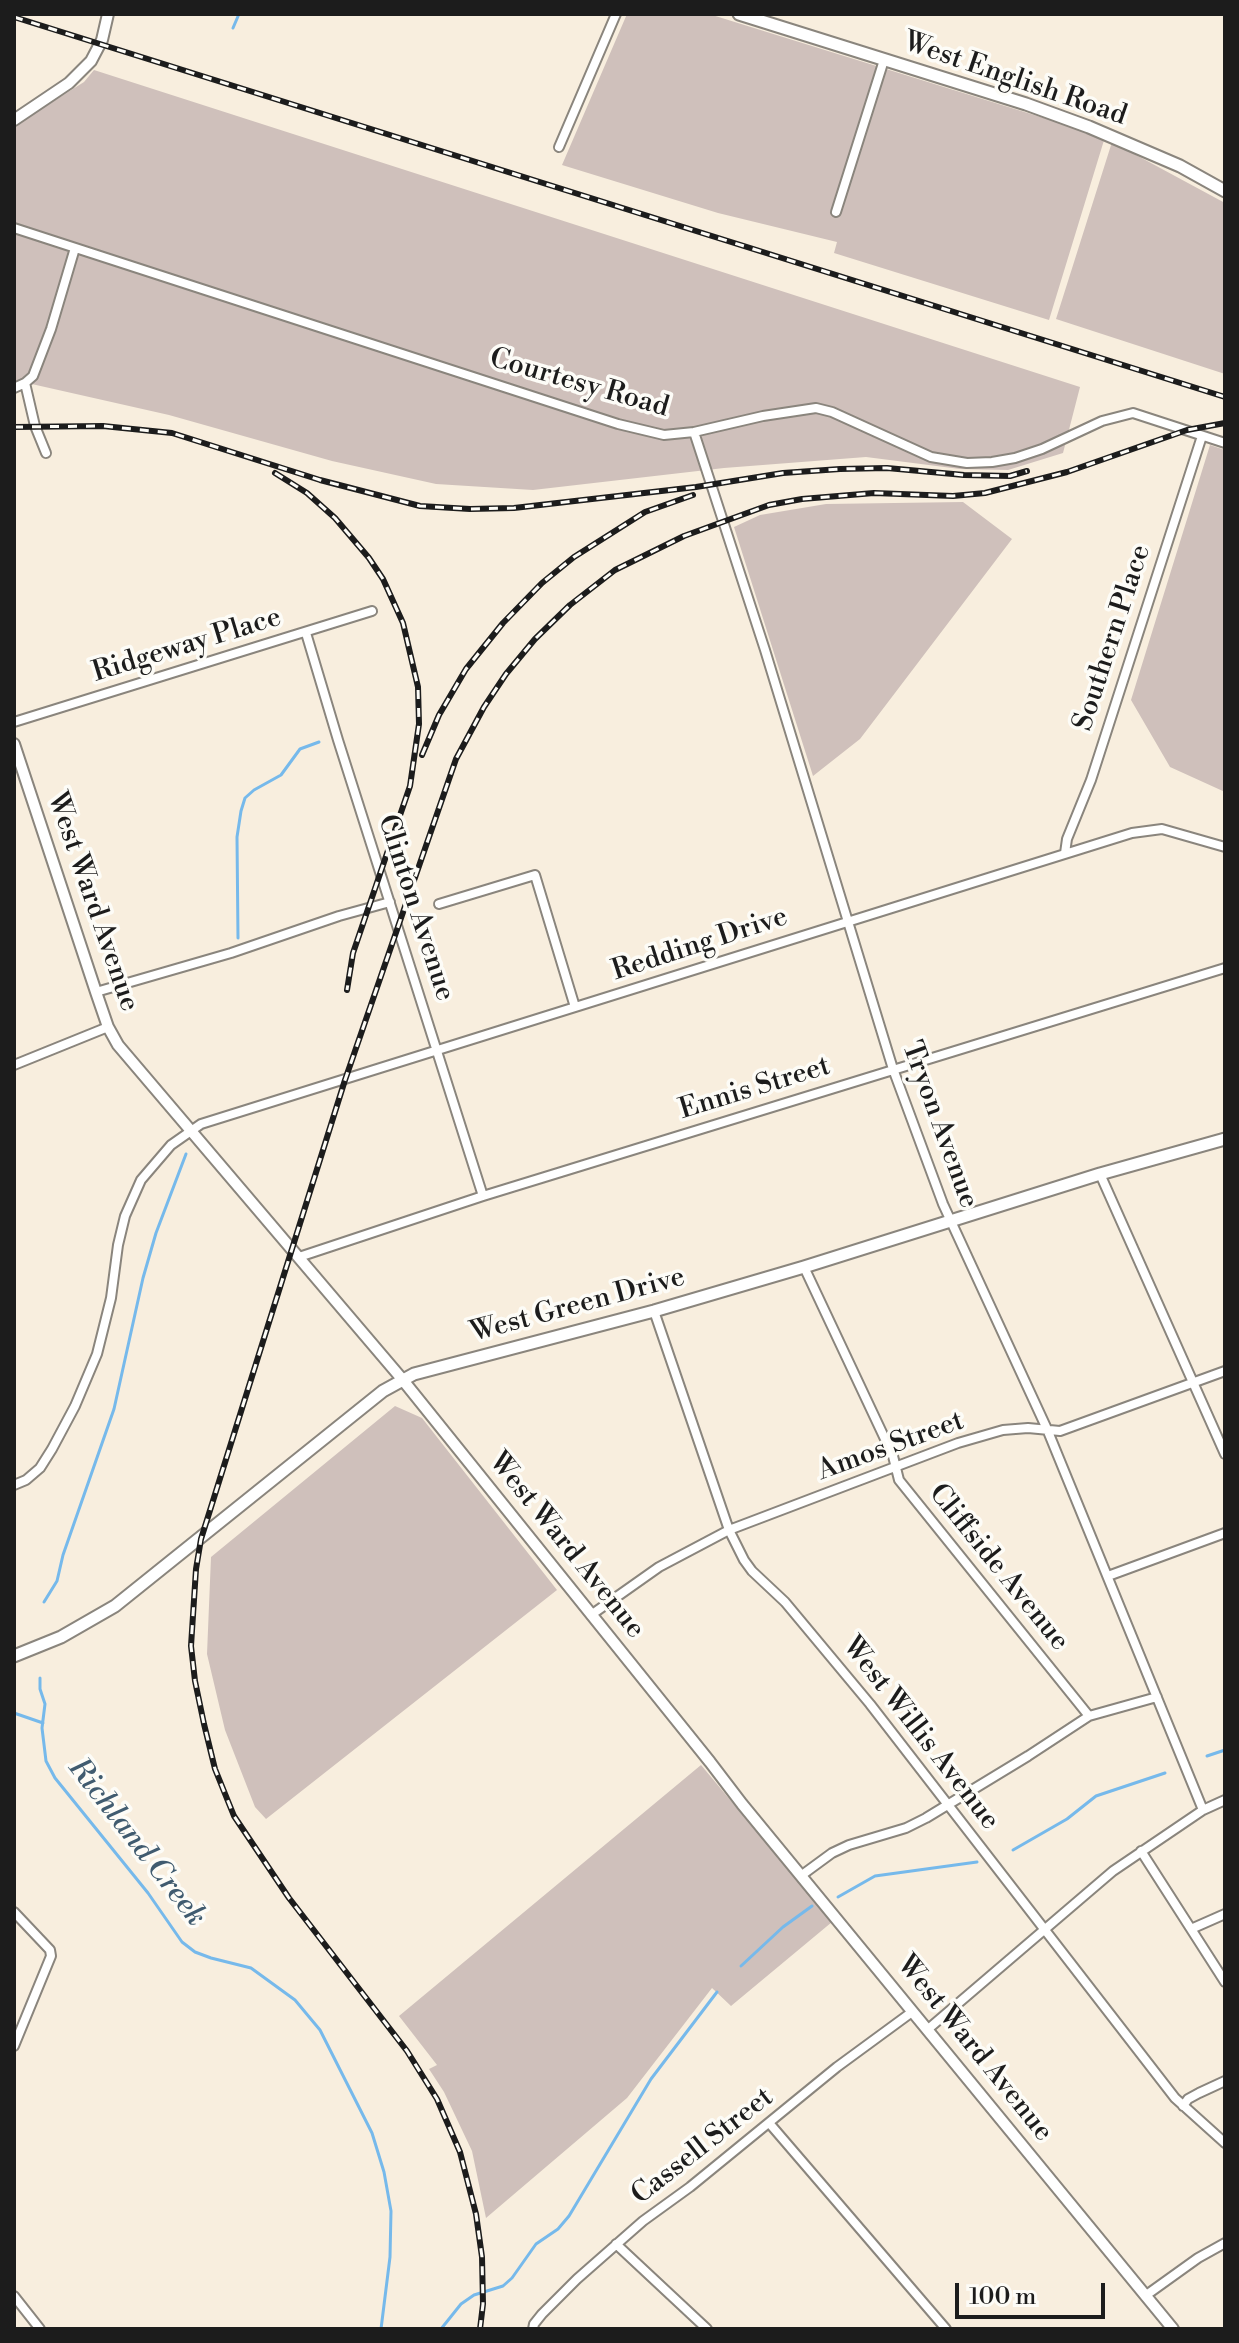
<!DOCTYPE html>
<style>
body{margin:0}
#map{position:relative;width:1239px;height:2343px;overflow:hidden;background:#f8eede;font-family:"Libre Bodoni",serif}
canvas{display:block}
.frame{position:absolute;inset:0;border:16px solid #1c1c1c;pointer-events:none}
.scale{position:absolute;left:955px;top:2283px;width:150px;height:36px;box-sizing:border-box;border:4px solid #1c1c1c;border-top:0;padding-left:10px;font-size:24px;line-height:28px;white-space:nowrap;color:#1c1c1c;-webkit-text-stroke:6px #fdfcf7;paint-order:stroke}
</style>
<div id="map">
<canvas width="1239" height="2343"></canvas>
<div class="frame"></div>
<div class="scale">100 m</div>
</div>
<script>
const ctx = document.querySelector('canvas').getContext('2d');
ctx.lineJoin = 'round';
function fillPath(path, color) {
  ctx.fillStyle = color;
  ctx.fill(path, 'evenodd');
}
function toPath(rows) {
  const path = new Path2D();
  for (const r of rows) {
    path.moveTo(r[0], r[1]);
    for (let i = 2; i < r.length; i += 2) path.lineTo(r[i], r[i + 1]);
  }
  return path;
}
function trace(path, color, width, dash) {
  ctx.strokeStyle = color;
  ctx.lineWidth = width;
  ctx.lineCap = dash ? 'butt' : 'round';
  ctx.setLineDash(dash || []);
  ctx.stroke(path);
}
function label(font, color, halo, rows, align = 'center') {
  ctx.font = font + ' "Libre Bodoni",serif';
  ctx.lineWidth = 7;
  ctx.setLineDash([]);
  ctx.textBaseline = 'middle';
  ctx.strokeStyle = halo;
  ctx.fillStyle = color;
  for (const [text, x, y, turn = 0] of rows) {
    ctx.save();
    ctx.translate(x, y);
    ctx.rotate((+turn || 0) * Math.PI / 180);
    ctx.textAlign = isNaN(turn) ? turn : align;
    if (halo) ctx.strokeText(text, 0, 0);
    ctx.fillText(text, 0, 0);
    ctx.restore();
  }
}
const industrial = toPath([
 [627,14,709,14,1105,137,1049,320,834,253,837,242,718,213,562,165],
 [94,70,1080,387,1063,453,1008,470,960,469,866,457,724,468,533,490,436,484,332,461,169,415,14,380,14,126,84,82],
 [1112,142,1225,203,1225,374,1056,319],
 [1210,445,1225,450,1225,792,1170,767,1131,700],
 [963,502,1012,539,860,739,813,776,734,527,760,515,826,504],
 [395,1406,422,1418,557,1590,266,1819,255,1807,225,1730,207,1654,211,1557],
 [701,1765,832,1922,731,2006,712,1988,627,2098,486,2218,472,2151,444,2092,429,2069,437,2065,399,2016]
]);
const stream = toPath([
 [233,28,239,14],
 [238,938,237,837,241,811,245,798,254,790,281,775,300,749,319,742],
 [44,1602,57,1581,63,1555,114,1409,143,1278,156,1233,186,1154],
 [40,1678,40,1689,45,1704,42,1728,46,1761,55,1778,148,1893,182,1942,195,1952,211,1958,251,1968,295,2000,320,2030,372,2133,384,2172,391,2211,390,2257,381,2329],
 [14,1713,43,1723],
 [1207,1756,1225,1750],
 [1013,1850,1067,1819,1096,1796,1165,1773],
 [838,1897,875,1876,977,1862],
 [741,1966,783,1927,812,1906],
 [441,2329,461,2304,474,2295,503,2286,512,2278,536,2244,558,2229,569,2216,651,2079,717,1992]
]);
const minor = toPath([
 [559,147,616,14],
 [836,212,884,60],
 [14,228,618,424,664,435,694,432,763,416,816,408,832,412,931,457,967,463,992,462,1015,458,1042,449,1102,421,1133,413,1225,443],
 [25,383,35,426,46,453],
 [14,388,25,383,33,376,51,329,75,248],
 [694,432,765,650,893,1069,943,1204,1047,1429,1203,1810],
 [306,633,338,740,483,1196],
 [14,722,372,611],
 [1065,853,1067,839,1091,780,1202,436],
 [439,904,535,875,575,1007],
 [96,992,231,953,339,916,390,902],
 [14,1065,108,1027],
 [1100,1174,1225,1454],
 [299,1257,483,1196,1225,968],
 [804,1267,893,1456,899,1480,1089,1716],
 [654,1311,729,1530,744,1560,752,1571,785,1602,870,1704,1175,2098,1225,2143],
 [14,1485,26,1480,40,1468,52,1449,75,1406,97,1354,111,1298,118,1245,125,1216,141,1180,171,1145,201,1124,1132,833,1162,829,1225,847],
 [1108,1576,1225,1533],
 [591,1615,659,1567,729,1530,958,1443,1003,1430,1028,1428,1060,1431,1225,1371],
 [1141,1851,1225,1982],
 [802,1875,832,1853,849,1845,906,1828,926,1818,1028,1756,1089,1716,1157,1697],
 [14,1912,50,1950,51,1956,14,2046],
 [1191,1929,1225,1914],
 [927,2030,1113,1871,1203,1810,1225,1800],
 [1183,2106,1188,2099,1199,2093,1225,2081],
 [770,2124,946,2329],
 [616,2244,707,2329],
 [14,2296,40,2329],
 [1145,2296,1198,2258,1225,2243],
 [533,2329,534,2324,542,2314,577,2279,643,2221,690,2187,837,2067,912,2012]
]);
const tertiary = toPath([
 [14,120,69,83,91,61,102,40,108,14],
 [14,744,96,992,108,1027,118,1045,402,1379,710,1762,742,1804,1173,2329]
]);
const secondary = toPath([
 [739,14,1026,104,1089,127,1180,166,1225,191],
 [14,1656,61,1637,115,1606,383,1391,414,1374,654,1311,804,1267,1100,1174,1225,1139]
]);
const rail = toPath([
 [14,17,1225,397],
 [14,427,103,426,172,433,320,480,420,506,470,509,514,508,696,487,783,473,840,469,887,468,964,475,1010,476,1027,471],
 [275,473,307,493,335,518,369,558,383,579,403,623,418,687,419,724,410,786,353,953,347,990],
 [422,755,439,715,466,669,503,623,542,583,574,557,645,512,693,495],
 [480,2329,483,2304,482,2257,476,2214,460,2152,437,2099,407,2051,289,1898,234,1816,215,1769,204,1724,195,1681,191,1646,196,1569,201,1539,345,1080,456,759,484,707,506,674,535,639,570,605,615,570,684,536,769,505,802,499,874,493,953,496,985,493,1067,472,1187,430,1225,423]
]);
const streetNames = [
 ["West English Road",1015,80,19],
 ["Courtesy Road",579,384,16],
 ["Southern Place",1113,638,-72],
 ["Ridgeway Place",187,646,-17],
 ["West Ward Avenue",92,902,71],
 ["Clinton Avenue",415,908,72],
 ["Redding Drive",700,945,-18],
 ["Ennis Street",755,1089,-17],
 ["Tryon Avenue",939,1125,70],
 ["West Green Drive",578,1306,-15],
 ["Amos Street",891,1447,-20],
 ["West Ward Avenue",566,1546,51],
 ["Cliffside Avenue",998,1568,51],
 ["West Willis Avenue",920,1734,52],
 ["West Ward Avenue",974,2049,51],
 ["Cassell Street",703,2147,-38]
];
const waterNames = [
 ["Richland Creek",136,1843,52]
];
fillPath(industrial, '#cfc0bb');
trace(stream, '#76b9eb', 3);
trace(minor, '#8a857d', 12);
trace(tertiary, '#8a857d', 14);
trace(secondary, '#8a857d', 15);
trace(minor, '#fff', 8);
trace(tertiary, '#fff', 10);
trace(secondary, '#fff', 11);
trace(rail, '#1c1c1c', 6);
trace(rail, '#fdfcf7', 3, [9]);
label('28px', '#1c1c1c', '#fdfcf7', streetNames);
label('italic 30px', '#405b6f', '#fdfcf7', waterNames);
</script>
